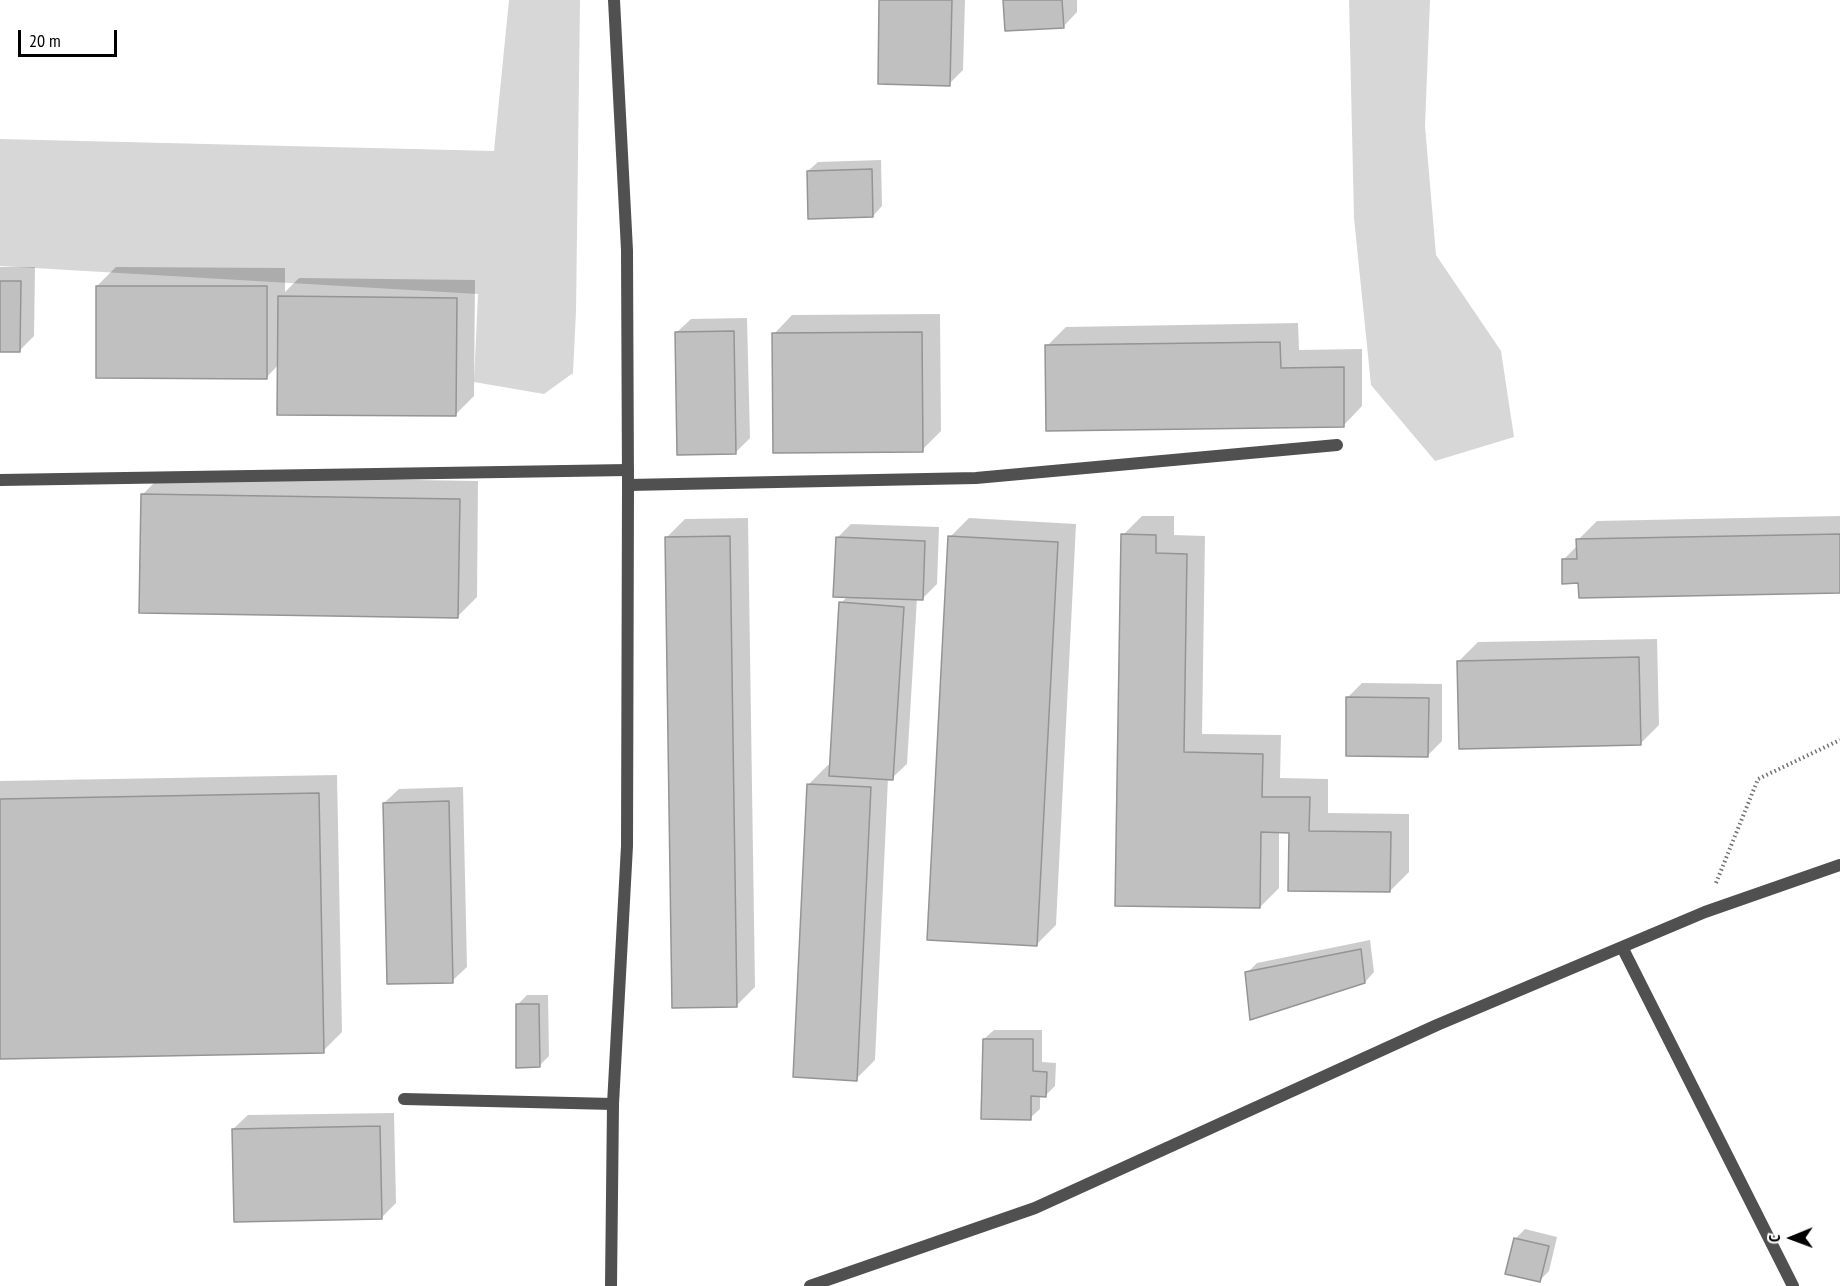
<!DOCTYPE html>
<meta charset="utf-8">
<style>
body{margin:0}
#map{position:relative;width:1840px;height:1286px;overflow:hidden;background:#fff;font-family:"PT Sans Narrow",sans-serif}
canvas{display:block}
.north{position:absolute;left:1762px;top:1208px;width:60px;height:60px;-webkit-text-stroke:4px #fff;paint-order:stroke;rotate:269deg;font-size:16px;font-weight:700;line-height:24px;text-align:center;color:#000}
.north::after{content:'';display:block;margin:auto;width:21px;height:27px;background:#000;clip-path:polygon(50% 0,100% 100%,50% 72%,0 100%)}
.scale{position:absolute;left:18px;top:30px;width:99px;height:27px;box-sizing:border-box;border:3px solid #000;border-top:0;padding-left:8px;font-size:18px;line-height:21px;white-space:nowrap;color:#000;-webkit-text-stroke:4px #fff;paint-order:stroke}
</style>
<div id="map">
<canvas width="1840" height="1286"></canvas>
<div class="north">С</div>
<div class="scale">20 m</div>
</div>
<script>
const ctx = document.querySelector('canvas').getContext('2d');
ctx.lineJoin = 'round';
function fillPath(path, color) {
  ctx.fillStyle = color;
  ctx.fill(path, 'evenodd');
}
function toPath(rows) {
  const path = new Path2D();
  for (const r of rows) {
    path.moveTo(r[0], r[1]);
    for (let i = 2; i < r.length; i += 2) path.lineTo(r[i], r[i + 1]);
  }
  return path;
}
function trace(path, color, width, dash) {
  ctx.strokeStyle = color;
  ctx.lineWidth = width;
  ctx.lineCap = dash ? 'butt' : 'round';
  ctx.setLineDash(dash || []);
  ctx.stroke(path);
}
const green = toPath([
 [509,0,580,0,576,311,573,373,544,394,474,382,478,294,0,266,0,139,494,151],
 [1349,0,1430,0,1425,126,1436,255,1501,351,1514,437,1435,461,1371,385,1354,218]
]);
const shadow = toPath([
 [881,0,965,0,963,70,949,84],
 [1005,0,1077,0,1077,12,1063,27],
 [881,160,882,206,873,216,808,171,818,162],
 [0,267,35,267,34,336,19,351,0,350],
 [116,267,285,268,285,292,299,278,475,280,474,396,455,415,279,364,266,378,97,286],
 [940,314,941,431,922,450,774,334,792,315],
 [747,318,750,438,736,452,676,333,691,319],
 [1298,323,1299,350,1362,349,1362,406,1344,425,1047,346,1066,327],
 [161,476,478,481,477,597,458,616,142,495],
 [1142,516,1174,516,1174,535,1205,536,1202,734,1281,735,1280,778,1328,779,1328,813,1409,814,1409,872,1390,891,1290,831,1279,831,1279,888,1260,907,1117,904,1123,535],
 [1840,516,1840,592,1580,582,1563,560,1578,545,1578,540,1597,521],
 [748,518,755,987,736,1006,666,538,685,519],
 [969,518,1076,524,1056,925,1037,944,950,537],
 [851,524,939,527,937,584,922,599,917,598,907,764,892,778,888,778,875,1060,856,1079,809,784,828,765,831,766,841,603,848,596,837,538],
 [1657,639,1659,725,1640,744,1459,661,1478,642],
 [1362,683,1442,684,1442,741,1427,756,1348,697],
 [337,775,342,1032,323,1051,0,1058,0,781],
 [463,787,467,967,452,981,384,803,399,789],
 [1370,940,1374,972,1365,982,1247,973,1257,963],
 [527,995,548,995,549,1056,539,1066,517,1005],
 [994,1030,1042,1030,1042,1062,1056,1063,1055,1086,1046,1095,1040,1095,1040,1109,1030,1118,984,1039],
 [394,1113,396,1203,381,1218,233,1129,248,1115],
 [1525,1229,1557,1237,1549,1271,1539,1281,1515,1239]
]);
const building = toPath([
 [879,0,952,0,950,86,878,84,879,0],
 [1003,0,1062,0,1064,28,1005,31,1003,0],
 [872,169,873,217,808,219,807,171,872,169],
 [0,281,21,281,20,352,0,352,0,281],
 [96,286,267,286,267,379,96,378,96,286],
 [278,296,457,298,456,416,277,415,278,296],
 [734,331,736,454,677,455,675,332,734,331],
 [922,332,923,452,773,453,772,333,922,332],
 [1280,342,1281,368,1344,367,1344,427,1046,431,1045,345,1280,342],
 [141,494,460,499,458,618,139,613,141,494],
 [1121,534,1156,535,1156,553,1187,554,1184,752,1263,754,1262,797,1310,797,1309,831,1391,832,1390,892,1288,891,1289,833,1261,832,1260,908,1115,906,1121,534],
 [1840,534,1840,593,1579,598,1578,583,1562,584,1562,559,1577,559,1576,539,1840,534],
 [730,536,737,1007,672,1008,665,537,730,536],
 [948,536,1058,542,1037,946,927,940,948,536],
 [836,537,925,541,923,600,833,597,836,537],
 [839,602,904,607,893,780,829,776,839,602],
 [1639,657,1641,745,1459,749,1457,661,1639,657],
 [1346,697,1429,698,1428,757,1346,756,1346,697],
 [807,784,871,787,857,1081,793,1077,807,784],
 [319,793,324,1053,0,1059,0,799,319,793],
 [449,801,453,983,387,984,383,803,449,801],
 [1361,949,1365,983,1250,1020,1245,972,1361,949],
 [516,1004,539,1004,540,1067,516,1068,516,1004],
 [983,1039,1033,1039,1033,1071,1047,1072,1046,1097,1031,1096,1031,1120,981,1119,983,1039],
 [380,1126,382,1219,234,1222,232,1129,380,1126],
 [1514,1238,1549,1246,1540,1282,1505,1274,1514,1238]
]);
const path = toPath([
 [1716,883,1758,779,1840,740]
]);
const service = toPath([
 [0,480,628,470],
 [628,485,976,478,1337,445],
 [1622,947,1793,1286],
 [404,1099,613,1104],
 [810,1286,1035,1208,1437,1025,1705,912,1840,865]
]);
const tertiary = toPath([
 [611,1286,613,1104,627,846,628,485,627,250,614,0]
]);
fillPath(green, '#d7d7d7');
fillPath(shadow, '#0003');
fillPath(building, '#c0c0c0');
trace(building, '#949494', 1.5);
trace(path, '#727272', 4, [1.5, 3]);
trace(service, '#505050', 12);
trace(tertiary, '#505050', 12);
</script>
